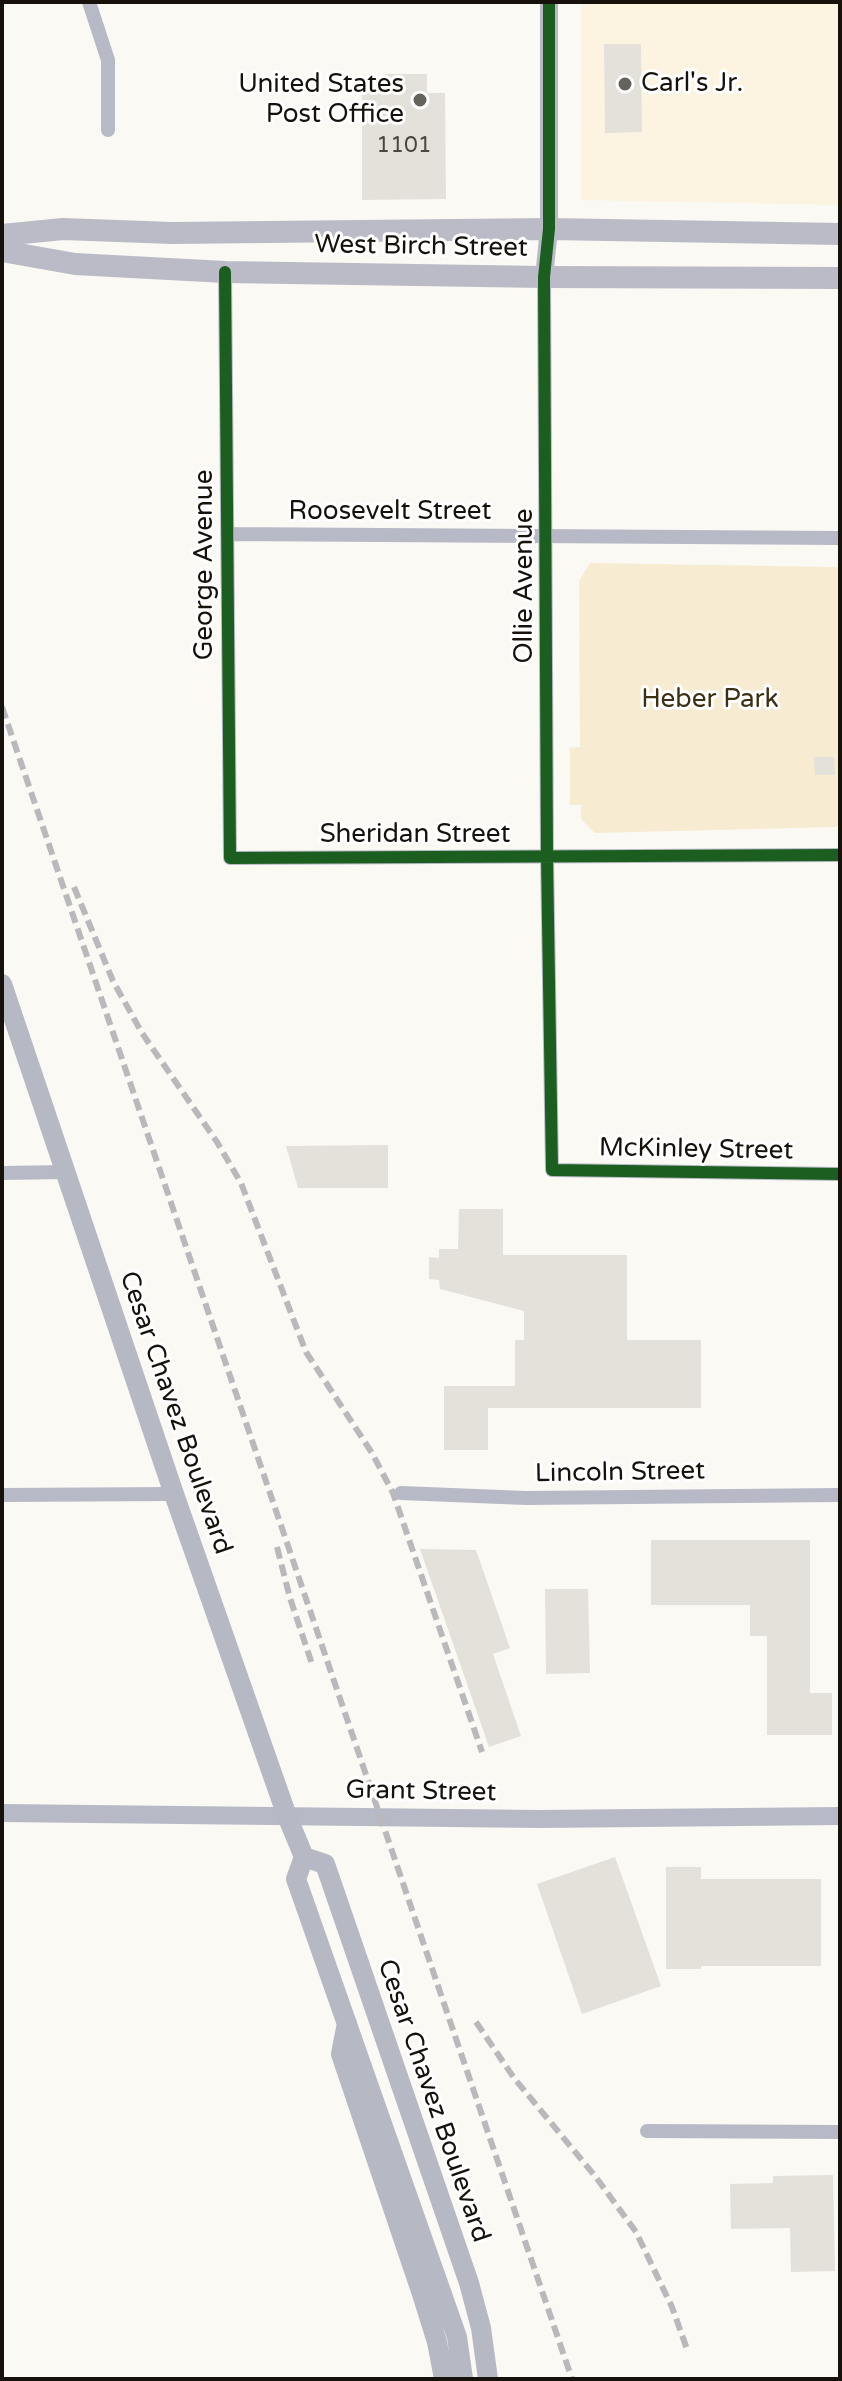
<!DOCTYPE html>
<style>
body{margin:0}
#map{position:relative;width:842px;height:2381px;overflow:hidden;background:#fbf9f4;font-family:"Varela Round",sans-serif}
canvas{display:block}
.frame{position:absolute;inset:0;border:4px solid #16120b;pointer-events:none}
</style>
<div id="map">
<canvas width="842" height="2381"></canvas>
<div class="frame"></div>
</div>
<script>
const ctx = document.querySelector('canvas').getContext('2d');
ctx.lineJoin = 'round';
function fillPath(path, color) {
  ctx.fillStyle = color;
  ctx.fill(path, 'evenodd');
}
function toPath(rows) {
  const path = new Path2D();
  for (const r of rows) {
    path.moveTo(r[0], r[1]);
    for (let i = 2; i < r.length; i += 2) path.lineTo(r[i], r[i + 1]);
  }
  return path;
}
function trace(path, color, width, dash) {
  ctx.strokeStyle = color;
  ctx.lineWidth = width;
  ctx.lineCap = dash ? 'butt' : 'round';
  ctx.setLineDash(dash || []);
  ctx.stroke(path);
}
function label(font, color, halo, rows, align = 'center') {
  ctx.font = font + ' "Varela Round",sans-serif';
  ctx.lineWidth = 6;
  ctx.setLineDash([]);
  ctx.textBaseline = 'middle';
  ctx.strokeStyle = halo;
  ctx.fillStyle = color;
  for (const [text, x, y, turn = 0] of rows) {
    ctx.save();
    ctx.translate(x, y);
    ctx.rotate((+turn || 0) * Math.PI / 180);
    ctx.textAlign = isNaN(turn) ? turn : align;
    if (halo) ctx.strokeText(text, 0, 0);
    ctx.fillText(text, 0, 0);
    ctx.restore();
  }
}
const built = toPath([
 [581,2,840,2,840,205,581,200]
]);
const green = toPath([
 [590,563,836,567,840,572,840,822,836,827,595,833,581,819,581,805,570,805,570,748,580,747,579,581]
]);
const building = toPath([
 [604,44,641,44,642,132,605,133],
 [385,74,427,74,427,93,445,93,446,199,362,200,362,86,385,86],
 [814,757,834,757,835,775,815,775],
 [388,1145,388,1188,298,1188,286,1146],
 [459,1209,503,1209,503,1255,627,1255,627,1340,701,1340,701,1408,488,1408,488,1450,444,1450,444,1386,515,1386,515,1340,524,1340,524,1311,440,1289,439,1280,429,1279,429,1257,439,1258,439,1249,458,1249],
 [651,1540,810,1540,810,1693,832,1693,832,1735,767,1735,767,1636,750,1636,750,1605,651,1605],
 [420,1549,476,1550,510,1648,493,1654,521,1736,489,1747],
 [545,1589,588,1589,590,1673,546,1674],
 [615,1857,661,1986,582,2014,537,1884],
 [666,1867,701,1867,701,1879,821,1879,821,1966,701,1966,701,1969,666,1969],
 [833,2175,835,2271,791,2272,790,2228,731,2229,730,2184,773,2183,773,2176]
]);
const minor = toPath([
 [89,2,108,60,108,130],
 [225,272,230,858,840,855],
 [544,277,547,856,552,1170,840,1174],
 [227,534,840,538],
 [2,1173,65,1172],
 [401,1493,526,1498,840,1495],
 [2,1495,174,1494],
 [647,2131,840,2132]
]);
const tertiary = toPath([
 [544,277,549,229,549,2],
 [2,1813,540,1819,840,1816]
]);
const secondary = toPath([
 [2,984,174,1494,287,1816,304,1857,296,1879,457,2337,463,2379],
 [304,1857,325,1864,469,2283,481,2328,488,2379],
 [347,2023,341,2054,422,2294,437,2342,444,2379]
]);
const primary = toPath([
 [2,235,63,229,172,233,549,229,840,234],
 [2,251,75,264,225,272,544,277,840,278]
]);
const rail = toPath([
 [2,707,572,2379],
 [74,887,113,981,142,1033,217,1142,241,1183,306,1352,372,1453,393,1493,482,1752],
 [277,1547,290,1598,312,1664],
 [476,2022,514,2078,595,2176,636,2232,672,2307,688,2352]
]);
const cycleway = toPath([
 [549,2,549,229,544,277,547,856,552,1170,840,1174],
 [225,272,230,858,840,855]
]);
const markers = [
 [625,84,8,"#66635d"],
 [420,100,8,"#66635d"]
];
const numberNames = [
 ["1101",404,146]
];
const poiNames = [
 ["Carl's Jr.",641,84],
 ["United States",404,85,"right"],
 ["Post Office",404,115,"right"]
];
const streetNames = [
 ["West Birch Street",421,247,1],
 ["Roosevelt Street",390,512],
 ["George Avenue",205,565,-90],
 ["Ollie Avenue",525,586,-90],
 ["Sheridan Street",415,835],
 ["McKinley Street",696,1150,1],
 ["Cesar Chavez Boulevard",175,1413,71],
 ["Lincoln Street",620,1473,-1],
 ["Grant Street",421,1792,1],
 ["Cesar Chavez Boulevard",433,2101,71]
];
const parkNames = [
 ["Heber Park",710,700]
];
fillPath(built, '#fcf4e1');
fillPath(green, '#f7ebd2');
fillPath(building, '#e4e1da');
trace(minor, '#b7b9c6', 14);
trace(tertiary, '#b7b9c6', 18);
trace(secondary, '#b6b8c4', 20);
trace(primary, '#babbc6', 22);
trace(rail, '#b9b8ba', 6, [12, 6]);
trace(cycleway, '#1b5e20', 12);
for (const [x, y, r, color] of markers) {
  const dot = new Path2D();
  dot.arc(x, y, r, 0, 2 * Math.PI);
  ctx.fillStyle = color;
  ctx.fill(dot);
  trace(dot, '#fff', 3);
}
label('22px', '#4a4740', null, numberNames);
label('26px', '#16120b', '#fff', poiNames, 'left');
label('26px', '#16120b', '#fff', streetNames);
label('26px', '#3d2f11', '#fff', parkNames);
</script>
